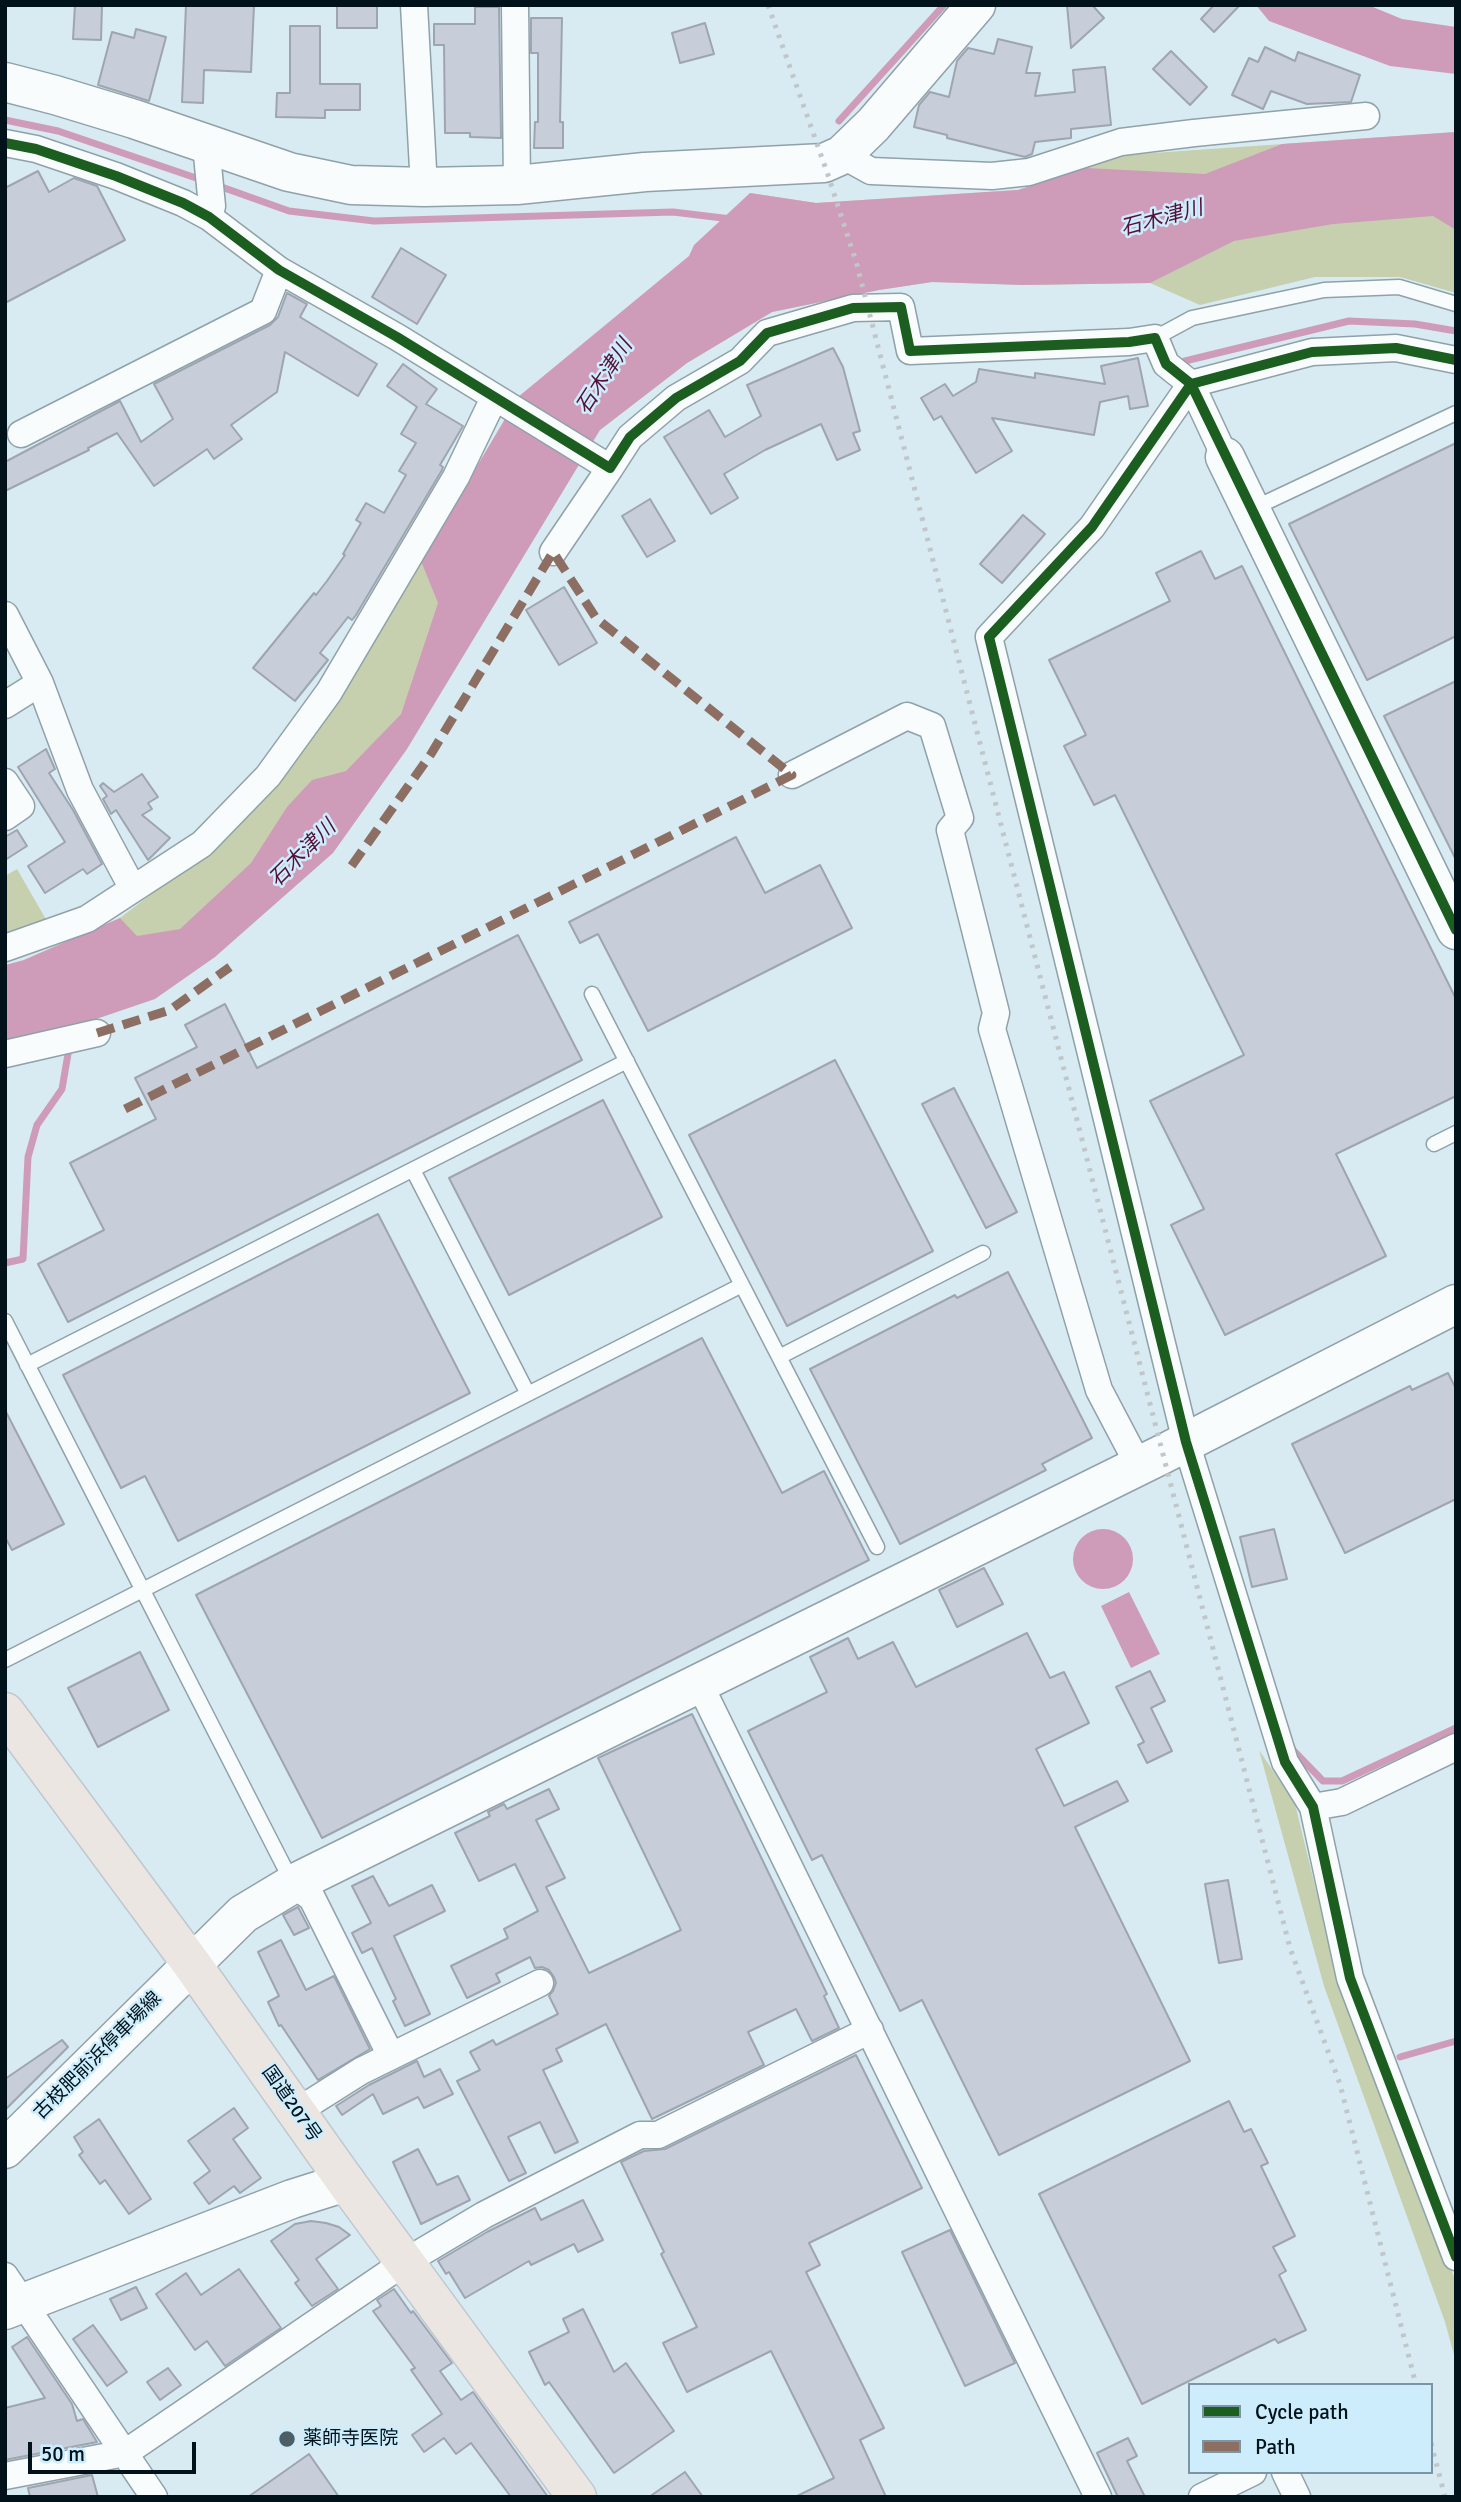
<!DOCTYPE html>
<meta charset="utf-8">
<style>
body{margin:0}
#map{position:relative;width:1461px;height:2502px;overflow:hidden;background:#d8eaf2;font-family:Signika,sans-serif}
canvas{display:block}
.frame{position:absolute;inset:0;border:7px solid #01121b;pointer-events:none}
.legend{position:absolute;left:1188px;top:2383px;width:245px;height:91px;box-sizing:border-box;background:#ceedfc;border:2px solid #7c95a2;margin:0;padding:9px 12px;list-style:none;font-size:21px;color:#01121b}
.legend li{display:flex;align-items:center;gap:14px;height:35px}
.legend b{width:35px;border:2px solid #7c95a2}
.scale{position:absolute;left:28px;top:2442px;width:168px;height:32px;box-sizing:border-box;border:4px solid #01121b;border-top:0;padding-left:9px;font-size:21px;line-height:24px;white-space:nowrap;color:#01121b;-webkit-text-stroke:5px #ceedfc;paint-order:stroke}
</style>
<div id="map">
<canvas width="1461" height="2502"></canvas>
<div class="frame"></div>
<ul class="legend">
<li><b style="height:9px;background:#1b5e20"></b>Cycle path</li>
<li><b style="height:9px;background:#8d6e63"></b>Path</li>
</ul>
<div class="scale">50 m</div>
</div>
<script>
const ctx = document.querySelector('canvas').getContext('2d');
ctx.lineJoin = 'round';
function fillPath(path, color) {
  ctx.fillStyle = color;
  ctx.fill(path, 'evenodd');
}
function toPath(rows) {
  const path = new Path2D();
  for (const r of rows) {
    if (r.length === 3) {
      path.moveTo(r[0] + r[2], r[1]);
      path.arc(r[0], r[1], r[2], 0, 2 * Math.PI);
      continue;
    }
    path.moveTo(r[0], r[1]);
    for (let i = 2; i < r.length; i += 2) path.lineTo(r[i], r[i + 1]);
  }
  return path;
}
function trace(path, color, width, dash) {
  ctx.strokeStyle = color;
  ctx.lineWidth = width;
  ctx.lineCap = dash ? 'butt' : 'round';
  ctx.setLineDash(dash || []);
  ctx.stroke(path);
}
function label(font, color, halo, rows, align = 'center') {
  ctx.font = font + ' Signika,"Noto Sans JP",sans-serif';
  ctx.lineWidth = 5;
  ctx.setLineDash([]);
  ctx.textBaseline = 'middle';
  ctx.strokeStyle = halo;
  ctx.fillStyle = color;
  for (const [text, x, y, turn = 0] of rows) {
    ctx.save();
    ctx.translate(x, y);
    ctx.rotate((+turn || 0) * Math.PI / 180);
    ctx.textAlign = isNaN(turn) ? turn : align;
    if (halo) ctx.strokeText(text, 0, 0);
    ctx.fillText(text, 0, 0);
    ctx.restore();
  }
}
const green = toPath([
 [1456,132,1133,194,819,220,750,193,816,203,1018,190,1124,155],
 [1456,168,1456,293,1400,277,1315,277,1200,305,1150,283,1024,285,932,282,879,290,772,312,687,363,600,430,766,272],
 [518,397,401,714,201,929,24,960,120,918,205,853,263,800,330,714],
 [17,869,51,928,5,940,5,876],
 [1259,1750,1295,1804,1338,1980,1456,2282,1456,2362,1445,2322,1324,1986]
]);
const water = toPath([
 [1256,5,1368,5,1402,19,1456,27,1456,74,1390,66,1269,21],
 [1456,132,1456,230,1433,216,1333,224,1234,241,1150,283,1024,285,932,282,879,290,772,312,687,363,600,430,407,749,333,853,215,957,155,999,64,1030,5,1043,5,965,24,960,120,918,137,936,180,929,251,863,287,807,312,780,346,771,401,714,438,603,421,561,518,397,689,256,694,245,750,193,816,203,1018,190,1086,168,1205,174,1282,144],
 [1103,1559,30],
 [1129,1592,1160,1654,1131,1668,1101,1606]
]);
const stream = toPath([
 [5,120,58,131,205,181],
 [839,121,944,5],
 [216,185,289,211,374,221,673,212,731,219],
 [1185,361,1349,321,1415,324,1456,331],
 [5,1263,23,1259,28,1157,37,1125,62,1089,68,1054,67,1046],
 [1291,1745,1293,1750,1323,1781,1342,1781,1456,1728],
 [1400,2057,1456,2041]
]);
const building = toPath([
 [75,5,102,5,101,40,73,39,75,5],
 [186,5,254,5,251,72,204,70,203,103,182,102,186,5],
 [337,5,377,5,377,28,337,28,337,5],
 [1067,5,1092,5,1104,18,1071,48,1067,5],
 [1214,5,1240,5,1214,32,1201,19,1214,5],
 [475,7,499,7,501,138,470,137,470,133,445,133,444,45,434,45,434,24,475,24,475,7],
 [531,18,562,18,560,122,563,122,563,148,534,148,535,122,538,122,538,53,531,53,531,18],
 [705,23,714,54,680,63,672,33,705,23],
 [290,26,320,26,320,84,360,84,360,110,325,110,325,118,276,117,277,93,290,93,290,26],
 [136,29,166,37,149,101,98,85,112,32,134,38,136,29],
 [998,39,1032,47,1026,73,1040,73,1035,96,1075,92,1073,70,1105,67,1111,125,1071,129,1071,138,1035,142,1032,154,1025,157,947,138,947,135,914,127,919,105,930,92,949,97,957,61,968,48,994,54,998,39],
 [1265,47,1295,61,1298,52,1360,75,1351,102,1307,104,1271,91,1263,109,1232,95,1249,58,1258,62,1265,47],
 [1171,51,1207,87,1190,105,1153,69,1171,51],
 [38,171,49,192,74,178,97,186,125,240,5,303,5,188,38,171],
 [401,248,446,275,417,324,372,297,401,248],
 [287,293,307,304,300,317,377,364,358,396,285,352,277,392,231,425,242,439,214,459,207,449,154,486,117,433,88,448,89,450,5,491,5,462,120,401,141,442,173,419,154,384,270,325,278,317,287,293],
 [833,348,843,367,860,431,853,433,860,450,837,460,821,424,765,450,724,474,738,498,711,514,664,437,709,410,725,437,761,416,747,385,833,348],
 [1138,358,1148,406,1130,409,1128,396,1100,402,1094,435,992,418,1012,451,976,473,941,416,934,420,921,398,945,384,953,396,976,382,979,369,1035,378,1035,373,1105,384,1101,366,1138,358],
 [403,364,437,389,426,404,463,426,440,465,443,467,442,470,356,615,352,620,348,617,320,653,328,660,295,701,253,668,314,593,316,595,327,581,345,555,343,554,361,523,356,520,366,503,384,513,406,475,399,471,416,443,401,434,417,407,387,386,403,364],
 [1456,443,1456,636,1367,680,1289,524,1456,443],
 [650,499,675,541,647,557,622,516,650,499],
 [1023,515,1045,534,1002,583,980,564,1023,515],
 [1201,551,1215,579,1242,566,1456,999,1456,1096,1336,1154,1386,1256,1225,1335,1171,1225,1204,1209,1150,1101,1244,1055,1115,795,1094,805,1064,746,1086,735,1049,660,1170,601,1156,573,1201,551],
 [564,587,597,643,559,665,526,610,564,587],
 [1456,681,1456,860,1384,716,1456,681],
 [46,749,55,769,49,773,73,810,102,864,87,874,83,869,45,893,28,866,65,842,18,767,46,749],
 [142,774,158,797,148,803,152,809,142,815,170,838,148,860,116,810,111,814,103,799,107,796,100,786,103,783,114,792,142,774],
 [17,830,27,846,5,860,5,837,17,830],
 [736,837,765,893,820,865,852,928,648,1031,598,934,580,943,569,922,736,837],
 [518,935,582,1060,68,1322,38,1264,104,1230,70,1163,156,1119,135,1078,197,1047,185,1025,225,1004,257,1068,518,935],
 [835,1060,933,1251,787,1326,689,1135,835,1060],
 [954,1088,1017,1212,986,1228,922,1104,954,1088],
 [603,1100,662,1217,509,1295,449,1178,603,1100],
 [378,1214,470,1393,178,1541,145,1476,121,1488,63,1375,378,1214],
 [1008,1272,1092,1438,1042,1464,1046,1470,900,1544,810,1369,955,1295,957,1298,1008,1272],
 [702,1338,782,1493,824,1471,869,1560,322,1838,196,1595,702,1338],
 [1448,1373,1456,1389,1456,1499,1345,1553,1292,1444,1410,1386,1412,1390,1448,1373],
 [5,1410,64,1524,12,1550,5,1537,5,1410],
 [1274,1529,1287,1579,1252,1587,1240,1537,1274,1529],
 [984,1568,1003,1604,957,1627,939,1590,984,1568],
 [1027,1633,1050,1678,1064,1672,1089,1723,1036,1749,1064,1806,1117,1781,1128,1801,1075,1827,1190,2061,999,2155,922,2000,900,2011,822,1855,812,1860,748,1731,827,1692,810,1657,848,1638,858,1659,893,1642,916,1687,1027,1633],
 [140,1652,169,1710,98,1747,68,1688,140,1652],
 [1150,1671,1165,1701,1151,1708,1172,1751,1147,1763,1138,1745,1144,1742,1116,1687,1150,1671],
 [692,1714,827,1994,824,1996,839,2028,812,2041,796,2009,748,2032,764,2065,652,2119,606,2024,556,2049,562,2061,543,2070,578,2142,555,2153,540,2122,508,2137,526,2173,509,2181,457,2081,480,2070,470,2052,493,2040,496,2045,558,2014,549,1996,553,1991,556,1983,554,1977,549,1970,542,1967,535,1968,530,1957,496,1974,500,1982,467,1998,451,1966,508,1938,504,1929,538,1911,515,1864,479,1881,455,1833,490,1816,488,1812,504,1804,507,1809,549,1789,559,1809,536,1820,565,1878,546,1887,589,1973,681,1930,598,1758,692,1714],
 [373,1876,389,1906,432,1885,445,1911,394,1936,430,2014,405,2026,393,2001,396,1999,372,1948,362,1953,352,1933,371,1923,352,1886,373,1876],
 [1228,1880,1242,1959,1219,1963,1205,1884,1228,1880],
 [298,1907,309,1928,294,1935,283,1915,298,1907],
 [281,1940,306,1990,334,1976,370,2049,318,2080,281,2025,279,2026,268,2002,279,1996,258,1952,281,1940],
 [62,2040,68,2047,5,2110,5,2079,62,2040],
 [856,2055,922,2188,809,2243,820,2265,806,2272,884,2428,860,2440,886,2497,795,2497,834,2478,771,2351,687,2392,663,2343,697,2327,661,2254,664,2252,621,2162,644,2151,665,2149,856,2055],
 [417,2061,424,2077,440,2069,453,2094,424,2108,418,2097,383,2114,373,2094,342,2115,336,2106,369,2085,417,2061],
 [1229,2101,1244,2132,1251,2129,1268,2163,1261,2166,1295,2236,1273,2247,1286,2271,1279,2275,1306,2330,1278,2343,1275,2339,1142,2404,1039,2194,1229,2101],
 [234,2108,248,2128,233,2139,261,2178,240,2193,234,2186,209,2204,194,2183,210,2171,188,2141,234,2108],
 [99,2119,151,2199,129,2214,105,2180,100,2184,79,2155,83,2152,74,2137,99,2119],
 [418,2149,437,2185,458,2176,470,2200,421,2224,393,2162,418,2149],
 [583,2200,603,2240,578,2252,574,2244,531,2265,529,2261,465,2298,449,2272,446,2274,438,2261,487,2232,535,2208,541,2220,583,2200],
 [311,2221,326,2223,339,2227,350,2235,316,2259,338,2289,312,2306,295,2283,299,2280,271,2241,295,2224,311,2221],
 [950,2230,1015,2363,965,2386,902,2252,950,2230],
 [239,2269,281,2328,225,2366,207,2341,195,2350,156,2294,186,2273,201,2295,239,2269],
 [136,2287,147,2308,121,2320,110,2299,136,2287],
 [394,2289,411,2313,413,2311,452,2363,440,2371,461,2400,473,2392,548,2497,511,2497,471,2443,456,2454,444,2438,424,2452,412,2435,442,2414,411,2370,415,2368,373,2311,381,2306,377,2300,394,2289],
 [583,2309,614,2372,626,2363,674,2431,614,2473,549,2382,545,2385,529,2352,569,2332,563,2319,583,2309],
 [93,2325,127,2372,107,2386,73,2339,93,2325],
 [27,2337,72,2404,77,2421,83,2419,97,2442,5,2460,5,2408,45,2398,12,2347,27,2337],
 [168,2368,181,2385,160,2400,147,2382,168,2368],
 [1128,2438,1137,2456,1127,2461,1145,2497,1118,2497,1097,2453,1128,2438],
 [309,2454,339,2497,248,2497,309,2454],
 [685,2472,703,2497,649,2497,685,2472],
 [92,2475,98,2497,30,2497,28,2488,92,2475]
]);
const lane = toPath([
 [1155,338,1192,318,1324,290,1399,287,1456,304],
 [1252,509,1456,413],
 [592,994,877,1547],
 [1434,1144,1456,1133],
 [413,1170,528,1394],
 [5,1321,293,1884],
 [779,1357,983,1253],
 [27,1365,627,1061],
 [5,1660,742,1285]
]);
const street = toPath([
 [414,5,424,187],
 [515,5,517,185],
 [5,143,36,149,116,176,183,203,209,217,279,270,397,337,610,468,630,437,676,398,740,361,767,333,853,308,901,307,910,351,1129,342,1155,338,1166,364,1191,384,1225,457],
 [206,145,212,206,209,217],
 [842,155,871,171,992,176,1029,172,1121,142,1194,133,1366,116],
 [1456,360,1396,348,1312,352,1191,384,1092,527,989,637,1186,1442,1285,1762,1313,1807,1350,1978,1456,2257],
 [21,434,263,311,279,270],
 [553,552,610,468],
 [5,615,40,683,80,790,133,889],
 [5,705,40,683],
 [792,775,907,716,932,726,960,818,950,830,996,1013,992,1029,1099,1390,1139,1466],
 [5,782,21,806,5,817],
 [5,948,87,919,202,844,268,776,329,692,456,477,494,398],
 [5,1054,97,1033],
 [699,1683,1098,2497],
 [1313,1807,1342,1802,1456,1747],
 [293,1884,312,1898,391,2056],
 [296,2112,361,2071,540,1983],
 [5,2276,154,2497],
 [1285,2472,1297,2497],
 [5,2476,125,2453,405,2262,484,2215,640,2135,658,2135,870,2030],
 [1202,2497,1253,2472]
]);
const secondary = toPath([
 [5,82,55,95,134,119,289,172,351,185,424,187,517,185,645,172,824,163,842,155,873,125,976,5],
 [1225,457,1456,930],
 [5,2149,243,1914,293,1884,1163,1454,1456,1304],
 [5,2310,292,2199,346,2182]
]);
const highway = toPath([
 [5,1712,191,1963,346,2182,577,2497]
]);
const rail = toPath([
 [768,5,828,175,857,265,1290,1948,1340,2084,1416,2385],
 [1431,2443,1445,2497]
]);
const quiet = toPath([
 [97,1033,170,1010,230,967],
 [125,1109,792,775,596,618,553,552,431,754,350,868]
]);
const cycleway = toPath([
 [5,143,36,149,116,176,183,203,209,217,279,270,397,337,610,468,630,437,676,398,740,361,767,333,853,308,901,307,910,351,1129,342,1155,338,1166,364,1191,384,1456,930],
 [1456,360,1396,348,1312,352,1191,384,1092,527,989,637,1186,1442,1285,1762,1313,1807,1350,1978,1456,2257]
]);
const markers = [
 [287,2439,9,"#4c5e66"]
];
const streetNames = [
 ["古枝肥前浜停車場線",98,2056,-45],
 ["国道207号",291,2104,55]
];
const poiNames = [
 ["薬師寺医院",303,2439]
];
const waterNames = [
 ["石木津川",1162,219,-15],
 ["石木津川",605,377,-57],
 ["石木津川",303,854,-45]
];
fillPath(green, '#c6d0ae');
fillPath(water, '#ce9cb9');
trace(stream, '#ce9cb9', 7);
fillPath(building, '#c7ceda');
trace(building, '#9ea5b1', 2);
trace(lane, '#8fa1a9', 17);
trace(street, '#8fa1a9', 29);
trace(secondary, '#8fa1a9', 41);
trace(highway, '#bec8cd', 41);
trace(lane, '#f9fcfd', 14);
trace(street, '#f9fcfd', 26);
trace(secondary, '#f9fcfd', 38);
trace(highway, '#ece6e3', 38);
trace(rail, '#c1c6c9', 5, [3.5, 7]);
trace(quiet, '#8d6e63', 9, [18, 9]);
trace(cycleway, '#1b5e20', 10);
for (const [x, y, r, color] of markers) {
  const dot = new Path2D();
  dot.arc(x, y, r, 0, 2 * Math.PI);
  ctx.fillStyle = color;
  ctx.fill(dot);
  trace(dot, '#ceedfc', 2.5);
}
label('19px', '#01121b', '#ceedfc', streetNames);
label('19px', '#01121b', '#ceedfc', poiNames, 'left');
label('italic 21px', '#560f38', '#ceedfc', waterNames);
</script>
